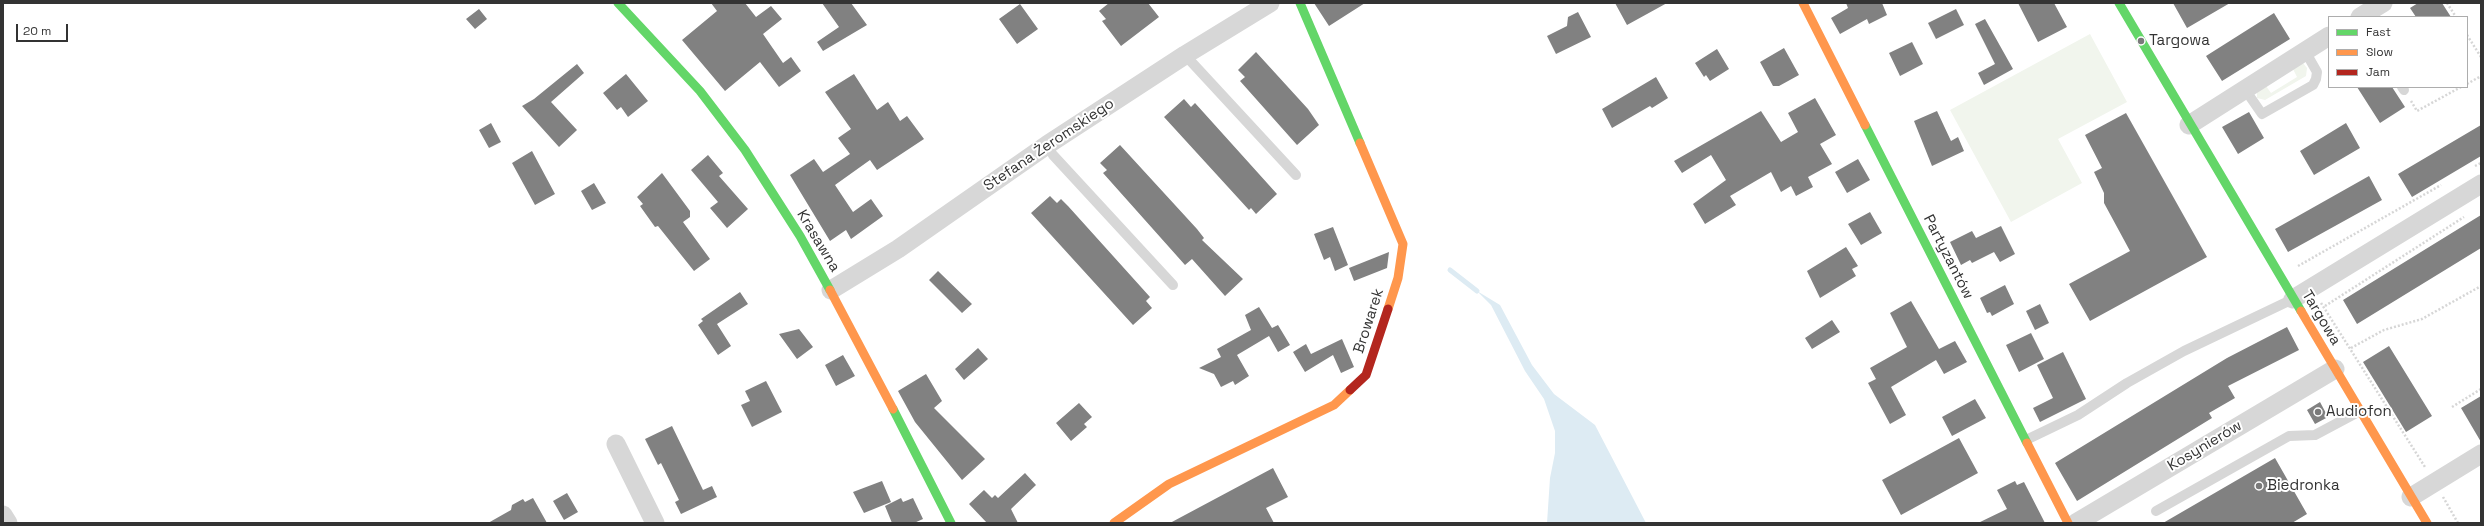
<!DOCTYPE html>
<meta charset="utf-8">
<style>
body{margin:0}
#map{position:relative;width:2484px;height:526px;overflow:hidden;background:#fff;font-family:"Space Grotesk",sans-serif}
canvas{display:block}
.frame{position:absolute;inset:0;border:4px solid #333;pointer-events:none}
.legend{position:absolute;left:2328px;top:16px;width:140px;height:72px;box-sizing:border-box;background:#fff;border:1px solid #adadad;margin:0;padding:5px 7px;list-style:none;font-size:12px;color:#333}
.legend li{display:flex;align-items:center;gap:8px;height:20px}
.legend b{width:20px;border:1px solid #adadad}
.scale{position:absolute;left:16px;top:24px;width:52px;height:18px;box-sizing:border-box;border:2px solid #333;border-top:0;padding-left:5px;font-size:12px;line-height:14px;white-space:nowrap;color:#333;-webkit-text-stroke:3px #fff;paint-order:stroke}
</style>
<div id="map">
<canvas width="2484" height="526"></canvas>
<div class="frame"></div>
<ul class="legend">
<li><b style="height:5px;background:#63d668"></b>Fast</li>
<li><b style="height:5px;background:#ff974d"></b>Slow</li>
<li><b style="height:5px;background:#b3261e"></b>Jam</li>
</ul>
<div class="scale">20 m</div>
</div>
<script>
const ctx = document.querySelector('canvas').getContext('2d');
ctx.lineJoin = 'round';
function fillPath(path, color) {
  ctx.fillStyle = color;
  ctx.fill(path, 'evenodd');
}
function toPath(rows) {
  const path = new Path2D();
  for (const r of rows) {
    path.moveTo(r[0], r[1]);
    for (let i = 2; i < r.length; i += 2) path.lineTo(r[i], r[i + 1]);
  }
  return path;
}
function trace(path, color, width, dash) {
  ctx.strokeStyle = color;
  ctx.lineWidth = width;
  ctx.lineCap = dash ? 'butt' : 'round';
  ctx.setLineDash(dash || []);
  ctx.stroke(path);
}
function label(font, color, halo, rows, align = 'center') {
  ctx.font = font + ' "Space Grotesk",sans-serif';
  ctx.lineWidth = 4;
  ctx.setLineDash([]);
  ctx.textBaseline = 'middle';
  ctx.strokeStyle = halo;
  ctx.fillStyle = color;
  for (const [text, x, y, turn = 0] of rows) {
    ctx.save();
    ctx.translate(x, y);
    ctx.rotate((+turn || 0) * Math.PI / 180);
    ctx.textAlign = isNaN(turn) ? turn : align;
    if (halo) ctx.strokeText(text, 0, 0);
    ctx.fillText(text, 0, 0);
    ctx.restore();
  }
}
const green = toPath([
 [2090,34,2127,102,2058,139,2082,183,2011,222,1950,110],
 [2303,63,2307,68,2306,76,2265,100,2257,98,2257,92,2266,86,2271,93,2297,77,2293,69]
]);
const water = toPath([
 [1477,291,1500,305,1532,365,1554,394,1595,425,1646,523,1547,523,1550,478,1555,453,1555,431,1544,399,1525,371,1491,305]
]);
const stream = toPath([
 [1450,270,1477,291]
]);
const building = toPath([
 [711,3,745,3,756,17,771,6,782,19,763,34,783,63,791,57,801,71,779,87,760,62,725,91,682,40,717,11],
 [822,3,851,3,867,25,823,51,817,42,839,27],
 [1109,3,1148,3,1159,17,1121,46,1102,21,1106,19,1099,11],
 [1314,3,1365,3,1329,26],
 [1615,3,1667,3,1627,25],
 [1846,3,1882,3,1887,15,1869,24,1867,19,1840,34,1831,18,1848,8],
 [2018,3,2054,3,2067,27,2038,42],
 [2173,3,2230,3,2187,28],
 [2418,3,2442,3,2451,17,2416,17,2410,8],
 [1020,4,1038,29,1017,44,999,19],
 [479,9,487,19,475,29,466,19],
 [1956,9,1964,25,1936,39,1928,23],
 [1578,12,1591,37,1556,54,1547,36,1567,26,1568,17],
 [2274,13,2290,39,2222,81,2206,56],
 [1985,19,2013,69,1984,85,1978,73,1995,64,1975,24],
 [1912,42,1923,64,1900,76,1889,53],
 [1784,48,1799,75,1779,86,1773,86,1760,62],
 [1717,49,1729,69,1710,81,1706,75,1704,77,1695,63],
 [1256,52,1308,109,1319,125,1297,145,1240,81,1245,77,1238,70],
 [577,64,584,73,551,102,577,130,559,147,522,106,534,99],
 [626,74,648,101,628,117,621,107,617,110,603,93],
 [854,74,877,110,888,102,900,121,907,116,924,139,877,170,870,160,835,185,853,212,871,199,883,216,851,239,846,230,830,241,790,175,814,159,823,172,850,154,838,138,851,129,825,92],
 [1656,77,1668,98,1652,108,1650,106,1612,128,1602,109],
 [2357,87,2392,87,2405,107,2380,123],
 [1815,98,1836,135,1820,144,1832,164,1808,177,1813,187,1796,196,1791,186,1781,192,1771,172,1730,196,1736,205,1705,224,1693,204,1726,180,1711,155,1682,173,1674,161,1761,111,1781,142,1798,132,1788,113],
 [1184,99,1191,107,1195,103,1277,194,1256,214,1251,208,1249,210,1164,117],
 [1937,111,1951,141,1958,137,1964,151,1932,166,1914,121],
 [2249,112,2264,138,2238,154,2222,127],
 [2126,113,2207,257,2090,321,2069,284,2130,251,2104,203,2104,193,2094,172,2102,168,2085,135],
 [491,123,501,142,489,148,479,130],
 [2346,123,2360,148,2314,175,2300,151],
 [2481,125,2481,156,2412,197,2398,174],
 [1120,145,1197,229,1204,238,1202,240,1243,279,1225,296,1192,259,1185,265,1103,173,1107,170,1100,163],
 [532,151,555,194,535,205,512,163],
 [708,155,723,173,719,176,748,209,727,228,710,208,718,202,691,170],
 [1858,159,1870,180,1847,193,1835,172],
 [662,173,690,211,690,217,683,222,710,259,694,271,658,226,655,227,640,206,643,204,637,197],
 [2369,176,2382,200,2288,252,2275,229],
 [594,183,606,203,592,210,581,191],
 [1050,196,1057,203,1061,199,1068,206,1150,297,1146,301,1152,308,1133,325,1031,213],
 [1870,212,1882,233,1861,245,1848,224],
 [2481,215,2481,248,2357,324,2343,300],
 [2001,226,2015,254,2000,262,1994,252,1972,263,1970,260,1961,265,1950,242,1972,231,1976,238],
 [1333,227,1348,265,1335,271,1330,257,1324,260,1314,234],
 [1846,247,1858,266,1852,269,1856,276,1820,298,1807,271],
 [1389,252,1387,268,1354,281,1349,268],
 [938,271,972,304,962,313,929,280],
 [2005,285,2014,304,1992,316,1990,312,1987,313,1980,298],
 [740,292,748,304,717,324,731,346,718,355,698,325,703,321,701,319],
 [1911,301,1939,349,1955,341,1967,362,1944,374,1936,360,1891,387,1906,415,1890,424,1868,383,1876,379,1870,368,1907,347,1890,313],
 [2040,304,2049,323,2035,330,2026,311],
 [1259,307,1272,328,1278,325,1290,345,1278,352,1269,336,1237,355,1249,376,1235,385,1233,381,1221,387,1214,374,1199,368,1221,357,1217,349,1251,330,1245,315],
 [1832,320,1840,332,1812,349,1805,338],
 [2287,327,2299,350,2228,386,2235,398,2209,413,2212,418,2077,501,2055,463,2227,358],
 [799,329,813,347,797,359,779,334],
 [2031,333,2044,359,2019,372,2006,345],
 [1342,339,1354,367,1341,373,1333,355,1305,372,1293,352,1306,344,1311,354],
 [2389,346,2432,416,2406,432,2363,362],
 [978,348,988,359,964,380,955,369],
 [2063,352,2086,399,2040,422,2033,408,2053,398,2037,365],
 [843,355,855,376,836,386,825,365],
 [926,374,942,401,934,408,985,459,962,480,915,422,898,391],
 [766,381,782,412,752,427,741,405,750,401,745,391],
 [2481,396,2481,442,2461,408],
 [1975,399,1986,418,1952,436,1942,417],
 [2320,402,2328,417,2315,424,2307,410],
 [1079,403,1092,417,1084,424,1087,427,1071,441,1056,423],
 [672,426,703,490,712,486,717,497,681,514,675,502,679,500,661,463,658,465,645,439],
 [1959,438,1978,473,1901,515,1882,480],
 [2275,458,2307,514,2292,523,2163,523],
 [1273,468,1288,497,1266,508,1274,523,1170,523],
 [1025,473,1036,485,1011,509,1018,523,987,523,969,504,984,490,992,498,995,495,998,498],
 [882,481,891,502,864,513,853,492],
 [2015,481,2017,485,2024,482,2045,523,1978,523,2007,509,1997,490],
 [567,493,578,512,564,520,553,501],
 [533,498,547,523,488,523,511,510,512,505,523,499,525,502],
 [901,498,903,502,913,498,923,519,914,523,892,523,885,506]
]);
const path = toPath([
 [2447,3,2456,17],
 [2467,35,2481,57],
 [2467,84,2481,76],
 [2411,101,2417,111,2461,87],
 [2475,166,2481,163],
 [2298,266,2441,185],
 [2321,303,2425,467],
 [2325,306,2464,217],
 [2351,348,2384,330,2422,319,2481,286],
 [2452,407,2481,389],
 [2443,497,2458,523]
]);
const lane = toPath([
 [1185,55,1296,175],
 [2402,87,2404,90],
 [2244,88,2262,114,2313,85,2316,79,2317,72,2305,51],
 [1047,145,1053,155,1173,285],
 [2026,440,2078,415,2127,383,2184,351,2293,299],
 [2156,511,2289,436,2315,435,2360,411]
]);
const street = toPath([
 [2360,17,2383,3],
 [2189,125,2329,36],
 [831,290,898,249,1047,145,1185,55,1270,3],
 [2293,299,2481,184],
 [616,444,655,523],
 [2411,497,2481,454],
 [3,515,8,523],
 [2076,523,2335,369]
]);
const fast = toPath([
 [618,3,700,91,745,150,800,236,830,290],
 [1300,3,1360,143],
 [2119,3,2301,311],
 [1865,125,2027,443],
 [893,409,951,523]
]);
const slow = toPath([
 [1803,3,1865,125],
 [1360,143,1403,244,1398,278,1388,309],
 [830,290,893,409],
 [2301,311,2427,523],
 [2027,443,2068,523],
 [1114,523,1169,484,1334,405,1350,390]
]);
const jam = toPath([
 [1350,390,1366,375,1388,309]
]);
const markers = [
 [2141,41,4,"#7a7a7a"],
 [2318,412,4,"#7a7a7a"],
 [2259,486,4,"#7a7a7a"]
];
const poiNames = [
 ["Targowa",2149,41],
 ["Audiofon",2326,412],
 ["Biedronka",2267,486]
];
const streetNames = [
 ["Stefana Żeromskiego",1049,145,-34],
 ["Krasawna",818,241,59],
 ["Partyzantów",1948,257,63],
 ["Targowa",2321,318,59],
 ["Browarek",1369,321,-72],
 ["Kosynierów",2205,446,-31]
];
fillPath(green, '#f1f5ed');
fillPath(water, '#ddebf3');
trace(stream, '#ddebf3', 5);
fillPath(building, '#818181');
trace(path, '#d6d6d6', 2.5, [2, 2]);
trace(lane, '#d7d7d7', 10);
trace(street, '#d7d7d7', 19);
trace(fast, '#63d668', 9);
trace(slow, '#ff974d', 9);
trace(jam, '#b3261e', 9);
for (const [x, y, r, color] of markers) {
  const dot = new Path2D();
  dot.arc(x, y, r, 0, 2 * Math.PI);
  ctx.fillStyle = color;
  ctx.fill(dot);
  trace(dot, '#fff', 1.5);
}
label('15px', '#333', '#fff', poiNames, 'left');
label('15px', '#333', '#fff', streetNames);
</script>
